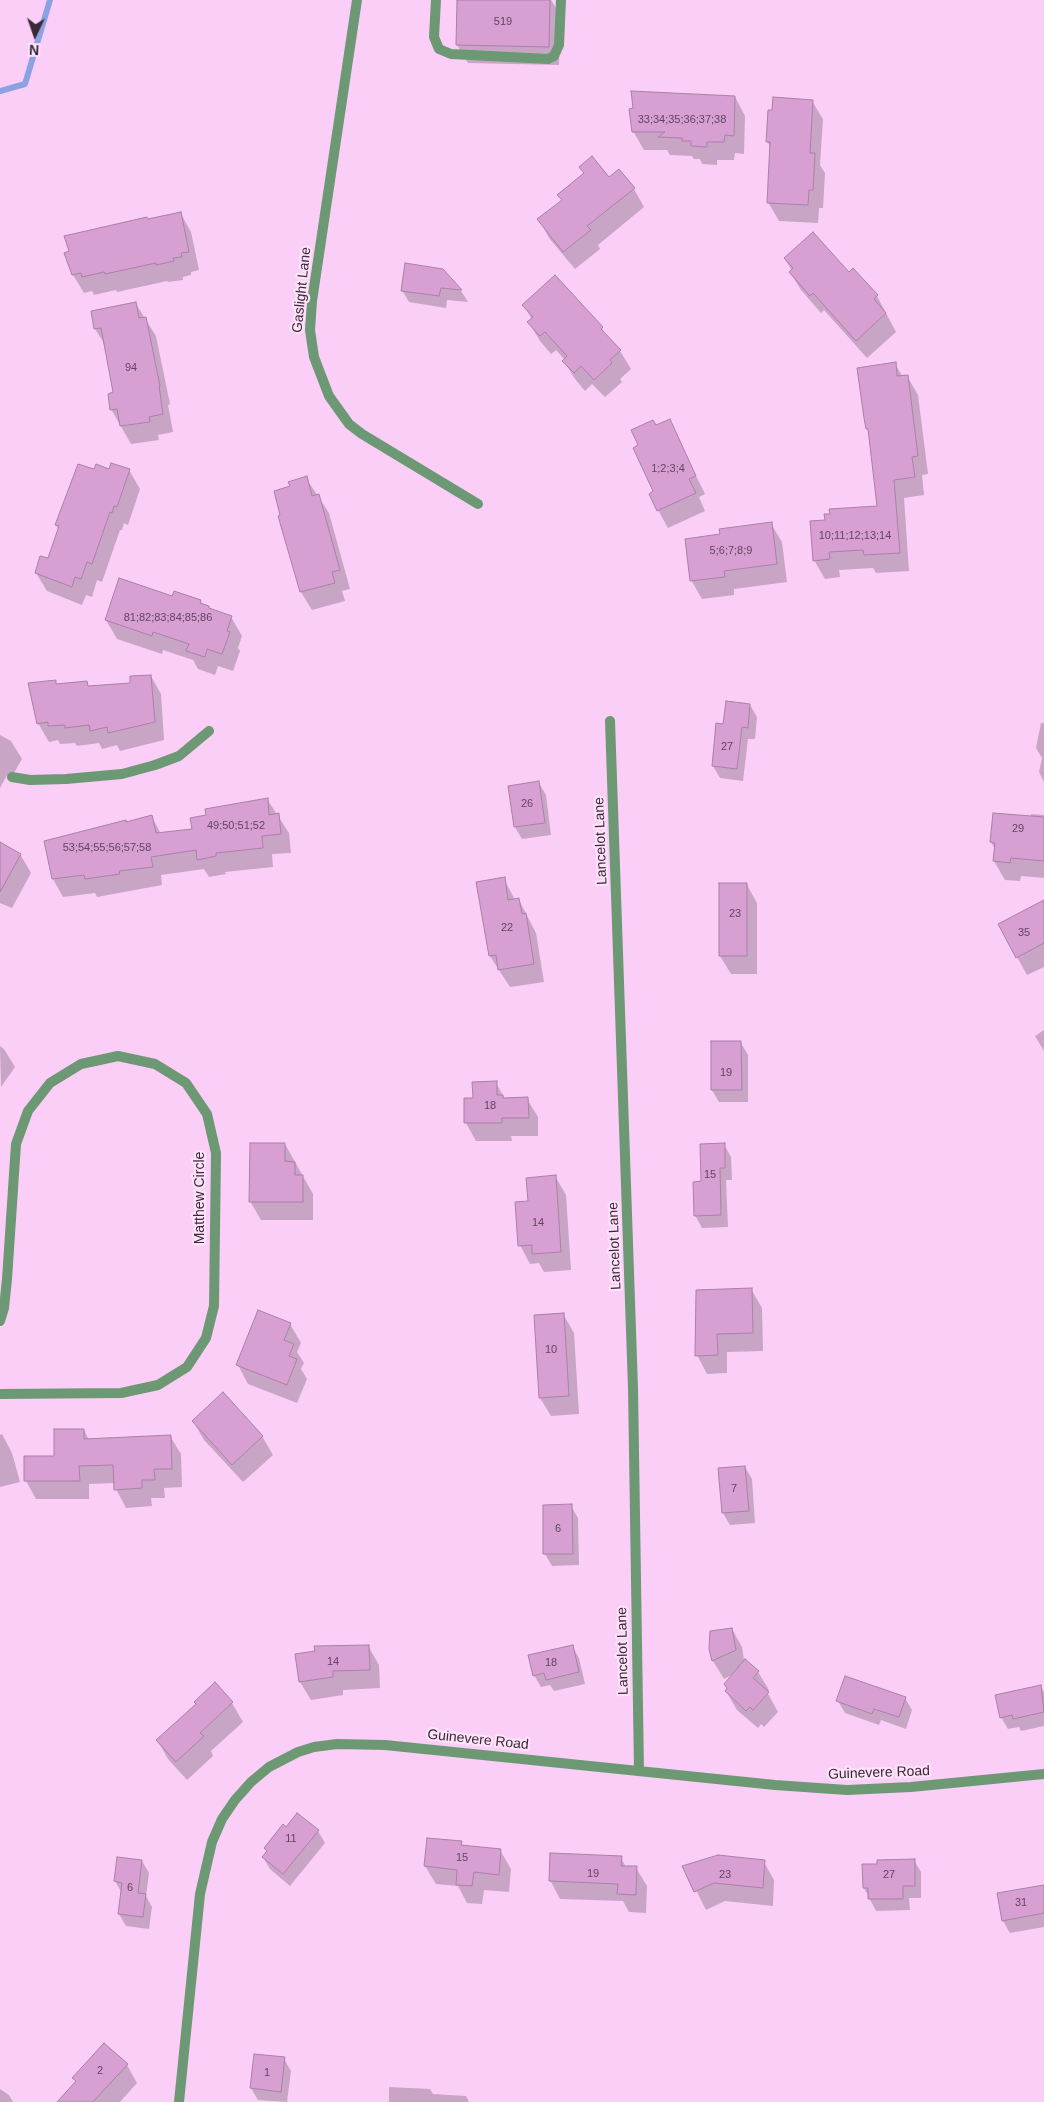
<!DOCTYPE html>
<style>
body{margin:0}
#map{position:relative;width:1044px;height:2102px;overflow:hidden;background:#fbcef7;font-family:Arial,sans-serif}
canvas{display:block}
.north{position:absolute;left:10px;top:10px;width:50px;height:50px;-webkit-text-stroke:4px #fee2fa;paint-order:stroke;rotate:183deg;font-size:14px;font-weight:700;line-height:20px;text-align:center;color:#3a2838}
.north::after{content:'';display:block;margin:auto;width:18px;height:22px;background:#3a2838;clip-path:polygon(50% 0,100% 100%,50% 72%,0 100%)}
</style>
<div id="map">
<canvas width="1044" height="2102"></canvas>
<div class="north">N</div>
</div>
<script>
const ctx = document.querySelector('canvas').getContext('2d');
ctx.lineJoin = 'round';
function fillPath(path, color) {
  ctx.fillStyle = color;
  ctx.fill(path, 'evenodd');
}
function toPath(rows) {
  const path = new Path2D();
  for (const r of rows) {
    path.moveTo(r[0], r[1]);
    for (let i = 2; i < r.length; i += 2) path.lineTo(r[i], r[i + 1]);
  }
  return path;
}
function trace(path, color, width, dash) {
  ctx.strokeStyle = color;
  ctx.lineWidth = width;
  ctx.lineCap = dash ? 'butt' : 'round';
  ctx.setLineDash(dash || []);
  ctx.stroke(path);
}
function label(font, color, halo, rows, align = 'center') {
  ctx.font = font + ' Arial,sans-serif';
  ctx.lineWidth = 4.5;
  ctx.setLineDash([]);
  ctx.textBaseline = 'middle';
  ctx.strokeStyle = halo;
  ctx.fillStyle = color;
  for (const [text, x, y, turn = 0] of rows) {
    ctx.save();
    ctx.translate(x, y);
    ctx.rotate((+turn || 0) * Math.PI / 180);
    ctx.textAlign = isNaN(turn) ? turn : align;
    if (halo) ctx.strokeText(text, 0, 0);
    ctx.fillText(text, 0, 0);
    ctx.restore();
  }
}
const shadow = toPath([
 [458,0,551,0,560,14,559,65,468,63,457,45],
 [735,97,745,116,744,154,735,153,734,160,717,160,717,165,702,164,700,159,694,159,692,156,670,155,667,150,644,150,633,131],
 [812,101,823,119,820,165,825,173,823,208,819,208,818,223,779,221,768,202,771,148,767,141],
 [609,178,634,189,644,207,598,245,600,249,575,269,549,238,539,219,562,201,559,195],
 [181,214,191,232,199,270,191,272,191,275,183,277,183,280,168,282,167,281,117,292,116,290,94,295,92,291,84,293,73,275,71,252,148,220],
 [785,259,849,273,877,296,896,332,867,358,824,310,821,313,801,290,790,272,792,271],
 [442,270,461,291,468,302,447,300,446,308,409,302,402,290],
 [555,277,602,328,607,338,620,351,631,369,620,379,622,382,605,397,592,384,585,391,575,379,564,361,565,360,556,350,551,354,540,341,529,323,532,320,524,305],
 [136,304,156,336,170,404,168,405,173,432,158,435,159,440,131,444,111,409,115,393,106,346,95,329],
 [895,364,903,377,907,376,918,395,928,474,922,475,924,495,904,498,909,571,876,573,873,568,839,570,840,577,825,579,814,560,826,521,878,507,870,433,867,429],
 [669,421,705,494,699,497,705,511,668,528,658,510,655,492,640,446,656,427],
 [129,470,140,489,128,525,124,523,122,530,120,530,102,582,97,580,92,597,86,595,82,605,47,591,36,573,49,560,59,530,56,525,95,471],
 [306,478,329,513,350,589,342,591,345,601,312,610,301,592,279,517,291,487],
 [771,524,782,542,787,582,734,589,734,595,702,599,691,580,721,535],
 [200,601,210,610,231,617,242,636,238,648,240,651,233,671,218,666,215,675,198,669,193,660,163,650,162,654,117,639,106,620],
 [151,676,161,694,164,740,120,751,117,745,102,749,99,743,77,746,75,743,60,744,58,740,49,742,38,723,55,682,57,685,87,683,89,687,131,684],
 [750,705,757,717,755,739,748,739,743,781,720,778,713,766,717,725,724,725],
 [1041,723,1044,723,1044,782,1039,772,1042,758,1036,748],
 [0,735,11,741,22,759,11,778,7,775,0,788],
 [539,783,546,795,551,835,522,839,515,827,510,787],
 [267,799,289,833,291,853,272,854,273,867,225,872,226,874,209,877,204,869,161,875,162,885,97,897,95,893,63,897,53,879,126,823,152,817,161,834,193,830,208,816],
 [1031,814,1044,815,1044,878,1021,876,1020,881,1005,880,994,861,995,849,991,842,1031,817],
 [0,843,20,854,31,873,12,908,0,903],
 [504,879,515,900,519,900,536,933,544,982,510,987,490,956],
 [747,885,757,903,757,974,731,974,720,956],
 [1044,902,1044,967,1027,975,1017,957],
 [1044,1030,1044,1051,1035,1036],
 [741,1043,748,1055,748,1102,719,1102,712,1090],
 [0,1046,4,1049,15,1067,1,1087],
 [496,1083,505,1099,527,1099,538,1117,538,1136,511,1136,512,1141,476,1141,466,1123,474,1099],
 [285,1144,313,1194,313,1220,261,1220,250,1201],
 [724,1144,731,1157,732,1180,726,1180,728,1227,702,1228,695,1215,702,1183],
 [555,1176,566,1195,571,1270,544,1272,539,1263,530,1264,520,1245,529,1203],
 [751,1289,762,1308,763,1351,727,1352,727,1373,707,1374,697,1355],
 [563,1314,574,1333,579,1414,551,1416,540,1398],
 [290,1324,301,1343,297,1352,304,1363,301,1369,307,1379,297,1403,248,1384,238,1365],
 [193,1421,262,1436,273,1455,243,1482,204,1440],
 [84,1430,89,1440,170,1436,181,1454,182,1487,164,1488,165,1498,151,1498,152,1506,126,1508,116,1489,115,1483,89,1484,89,1499,36,1499,26,1481],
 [2,1434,12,1453,20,1482,0,1487,0,1435],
 [745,1467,752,1479,755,1523,730,1525,723,1513,719,1469],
 [571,1506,578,1518,579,1565,552,1566,545,1554],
 [732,1629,742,1647,744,1660,758,1672,769,1690,767,1692,778,1712,764,1727,761,1724,758,1728,737,1710,726,1691,734,1674,724,1679,713,1661,710,1649],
 [368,1646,379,1665,380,1688,343,1690,343,1695,311,1700,300,1682],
 [572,1646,579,1658,585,1684,554,1691,550,1685,541,1687,534,1675],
 [215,1684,232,1703,243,1722,211,1751,213,1756,187,1780,168,1759,158,1741,197,1705],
 [1041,1686,1044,1693,1044,1726,1021,1731,1019,1727,1008,1729,1001,1717],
 [905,1698,912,1710,906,1729,881,1720,879,1725,845,1713,838,1701],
 [286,1829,318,1831,325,1843,290,1886,270,1869,263,1857,267,1852,265,1848],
 [461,1842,463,1847,500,1850,511,1869,509,1892,484,1890,482,1904,467,1903,458,1886,436,1884,425,1866],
 [621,1858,626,1867,636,1868,647,1886,646,1913,629,1912,623,1901,560,1899,550,1880],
 [914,1860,921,1872,921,1898,909,1898,910,1910,876,1911,864,1888,878,1865],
 [142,1861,149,1873,146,1896,152,1907,149,1929,126,1926,119,1914,122,1893,115,1881],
 [764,1862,774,1880,773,1906,725,1901,706,1910,684,1866],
 [1044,1887,1044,1927,1010,1933,1003,1921],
 [284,2059,291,2071,287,2102,258,2100,251,2088],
 [127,2065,137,2083,120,2102,59,2102,76,2082,74,2078],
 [389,2087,430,2089,433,2094,466,2096,469,2102,389,2102],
 [0,2089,9,2095,13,2102,0,2102]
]);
const stream = toPath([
 [0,91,25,84,50,0]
]);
const building = toPath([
 [457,0,550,0,549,47,456,45,457,0],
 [631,91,735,96,734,136,725,135,724,142,707,142,707,147,691,146,691,141,682,141,682,138,658,137,665,132,632,132,629,109,633,108,631,91],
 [773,97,813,100,810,153,815,153,813,190,809,190,808,205,767,203,770,142,766,142,768,110,772,110,773,97],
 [592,156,609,177,619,169,635,188,587,226,591,230,563,252,537,219,562,200,557,195,584,173,579,167,592,156],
 [181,212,189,252,181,253,182,257,173,258,174,261,156,265,156,263,105,274,104,272,82,277,81,273,72,275,64,253,69,251,64,236,147,217,148,219,181,212],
 [813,232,849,272,853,268,878,295,874,299,886,313,856,341,813,293,810,296,789,272,793,268,784,258,813,232],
 [405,263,443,269,462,290,441,288,439,296,401,291,405,263],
 [555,275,603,327,601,329,621,350,610,360,612,363,594,380,581,366,574,373,562,361,567,356,545,332,540,336,527,322,533,317,522,305,555,275],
 [136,302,139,318,146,317,160,386,159,386,163,414,149,417,150,422,120,426,117,409,110,410,108,394,113,392,101,328,94,329,91,311,136,302],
 [896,362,897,376,908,375,918,456,912,457,915,477,894,480,900,553,864,555,863,550,829,552,830,559,813,561,810,521,825,520,824,514,830,514,829,509,877,506,868,429,866,429,864,418,857,368,896,362],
 [670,419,696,476,689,479,696,493,657,511,649,494,653,491,633,448,638,445,631,430,653,420,656,425,670,419],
 [111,463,130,469,117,507,114,506,112,513,110,512,92,564,87,562,81,579,75,577,72,587,35,573,40,556,48,558,59,526,55,525,78,464,94,469,96,464,109,469,111,463],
 [307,476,312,496,319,494,340,570,332,572,335,583,300,592,278,516,280,515,274,491,290,486,288,482,307,476],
 [772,522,777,564,724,571,725,577,690,581,685,539,720,534,719,529,772,522],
 [119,578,172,596,174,591,201,600,200,603,209,606,209,608,232,616,227,631,230,632,222,654,207,649,205,657,186,651,189,644,153,632,152,636,105,620,119,578],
 [151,675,155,722,108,733,107,727,90,731,89,725,65,728,65,725,48,726,48,722,37,724,28,683,56,680,56,684,87,681,88,686,130,683,130,676,151,675],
 [726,701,750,704,748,728,742,727,737,769,712,766,716,723,723,724,726,701],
 [539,781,545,823,514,827,508,786,539,781],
 [268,798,269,815,279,813,281,834,262,836,263,848,216,853,216,856,197,860,196,850,151,857,153,867,119,871,120,874,85,879,84,875,52,879,44,841,126,820,126,822,152,815,156,833,192,829,190,818,206,815,205,809,268,798],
 [993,813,1044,817,1044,861,1011,858,1010,863,993,861,995,843,990,842,993,813],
 [0,842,21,854,0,892,0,842],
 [505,877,508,900,519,898,522,914,526,913,534,964,498,970,496,955,489,956,476,882,505,877],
 [719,883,747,883,747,956,719,956,719,883],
 [1044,900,1044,943,1016,958,998,924,1044,900],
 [711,1041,741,1041,742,1090,711,1090,711,1041],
 [497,1081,497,1095,503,1095,503,1098,528,1097,529,1118,502,1118,502,1123,464,1123,464,1098,473,1098,472,1082,497,1081],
 [250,1143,285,1143,285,1161,295,1162,295,1175,303,1175,303,1202,249,1202,250,1143],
 [725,1143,725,1168,720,1168,721,1215,694,1216,693,1182,701,1181,700,1144,725,1143],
 [556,1175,561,1252,532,1254,532,1245,518,1246,515,1202,528,1201,526,1178,556,1175],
 [752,1288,753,1333,717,1334,718,1355,695,1356,696,1290,752,1288],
 [258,1310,291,1323,284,1340,294,1344,289,1356,297,1359,287,1385,236,1365,258,1310],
 [564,1313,569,1396,539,1398,534,1315,564,1313],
 [223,1392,263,1436,232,1465,192,1421,223,1392],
 [54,1429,84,1429,84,1439,171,1435,172,1469,154,1469,155,1480,142,1480,142,1488,114,1490,113,1465,79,1466,80,1481,24,1481,24,1456,54,1456,54,1429],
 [745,1466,749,1511,722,1513,718,1468,745,1466],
 [572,1504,573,1554,543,1554,543,1505,572,1504],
 [732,1628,736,1650,712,1661,709,1649,710,1631,732,1628],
 [369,1645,370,1670,333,1671,333,1677,299,1682,295,1654,315,1651,314,1646,369,1645],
 [573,1645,579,1672,546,1680,544,1673,533,1676,528,1655,573,1645],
 [745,1659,759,1671,753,1678,769,1692,753,1710,750,1707,746,1711,725,1691,727,1688,724,1684,745,1659],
 [845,1676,906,1697,899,1717,874,1709,872,1714,836,1701,845,1676],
 [215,1682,233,1702,200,1733,204,1736,176,1762,156,1740,196,1704,194,1702,215,1682],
 [1041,1685,1044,1712,1013,1719,1012,1715,1000,1718,995,1695,1041,1685],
 [297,1813,319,1830,283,1874,262,1857,267,1851,264,1848,283,1824,286,1827,297,1813],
 [427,1838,462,1841,461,1845,501,1849,499,1875,474,1872,472,1886,456,1885,457,1870,424,1866,427,1838],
 [550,1853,622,1856,621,1866,637,1866,636,1895,617,1894,618,1884,549,1881,550,1853],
 [718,1855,765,1860,763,1888,714,1883,694,1892,682,1866,718,1855],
 [117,1857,142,1860,138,1893,146,1894,143,1917,118,1914,122,1883,114,1881,117,1857],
 [915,1859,915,1886,903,1886,903,1899,868,1899,868,1888,863,1888,862,1864,877,1864,877,1860,915,1859],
 [1044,1885,1044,1913,1002,1921,997,1893,1044,1885],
 [104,2043,128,2064,93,2102,57,2102,76,2081,72,2078,104,2043],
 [254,2054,285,2057,281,2092,250,2088,254,2054]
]);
const service = toPath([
 [436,0,434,37,439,49,451,54,548,59,554,56,559,45,561,0]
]);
const minor = toPath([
 [357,0,312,301,310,330,314,357,329,396,349,424,362,434,478,504],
 [610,721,633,1388,639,1771],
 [12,777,30,780,66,779,122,774,155,765,179,756,209,731],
 [0,1321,4,1308,7,1279,16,1144,28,1111,50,1083,81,1064,118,1056,155,1064,186,1083,207,1114,216,1153,214,1306,206,1338,187,1367,158,1385,121,1393,0,1394],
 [179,2102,200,1894,212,1842,222,1819,235,1800,251,1782,269,1767,298,1752,314,1747,337,1744,385,1745,775,1785,847,1790,911,1787,1044,1774]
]);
const numberNames = [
 ["519",503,22],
 ["33;34;35;36;37;38",682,120],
 ["94",131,368],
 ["1;2;3;4",668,469],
 ["10;11;12;13;14",855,536],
 ["5;6;7;8;9",731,551],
 ["81;82;83;84;85;86",168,618],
 ["27",727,747],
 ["26",527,804],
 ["49;50;51;52",236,826],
 ["29",1018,829],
 ["53;54;55;56;57;58",107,848],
 ["23",735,914],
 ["22",507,928],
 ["35",1024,933],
 ["19",726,1073],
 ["18",490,1106],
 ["15",710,1175],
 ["14",538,1223],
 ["10",551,1350],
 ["7",734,1489],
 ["6",558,1529],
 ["14",333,1662],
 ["18",551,1663],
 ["11",291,1839],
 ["15",462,1858],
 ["19",593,1874],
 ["23",725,1875],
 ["27",889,1875],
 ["6",130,1888],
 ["31",1021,1903],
 ["2",100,2071],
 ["1",267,2073]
];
const streetNames = [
 ["Gaslight Lane",302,290,-84],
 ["Lancelot Lane",601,841,-92],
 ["Matthew Circle",200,1198,-90],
 ["Lancelot Lane",615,1246,-92],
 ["Lancelot Lane",623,1651,-91],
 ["Guinevere Road",478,1740,6],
 ["Guinevere Road",879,1773,-2]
];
fillPath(shadow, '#0003');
trace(stream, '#8ca1e2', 6);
fillPath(building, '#d89fd3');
trace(building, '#a980a6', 1);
trace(service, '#6d9874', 10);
trace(minor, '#6d9874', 10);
label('11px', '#62465f', null, numberNames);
label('14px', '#3a2838', '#fee2fa', streetNames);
</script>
